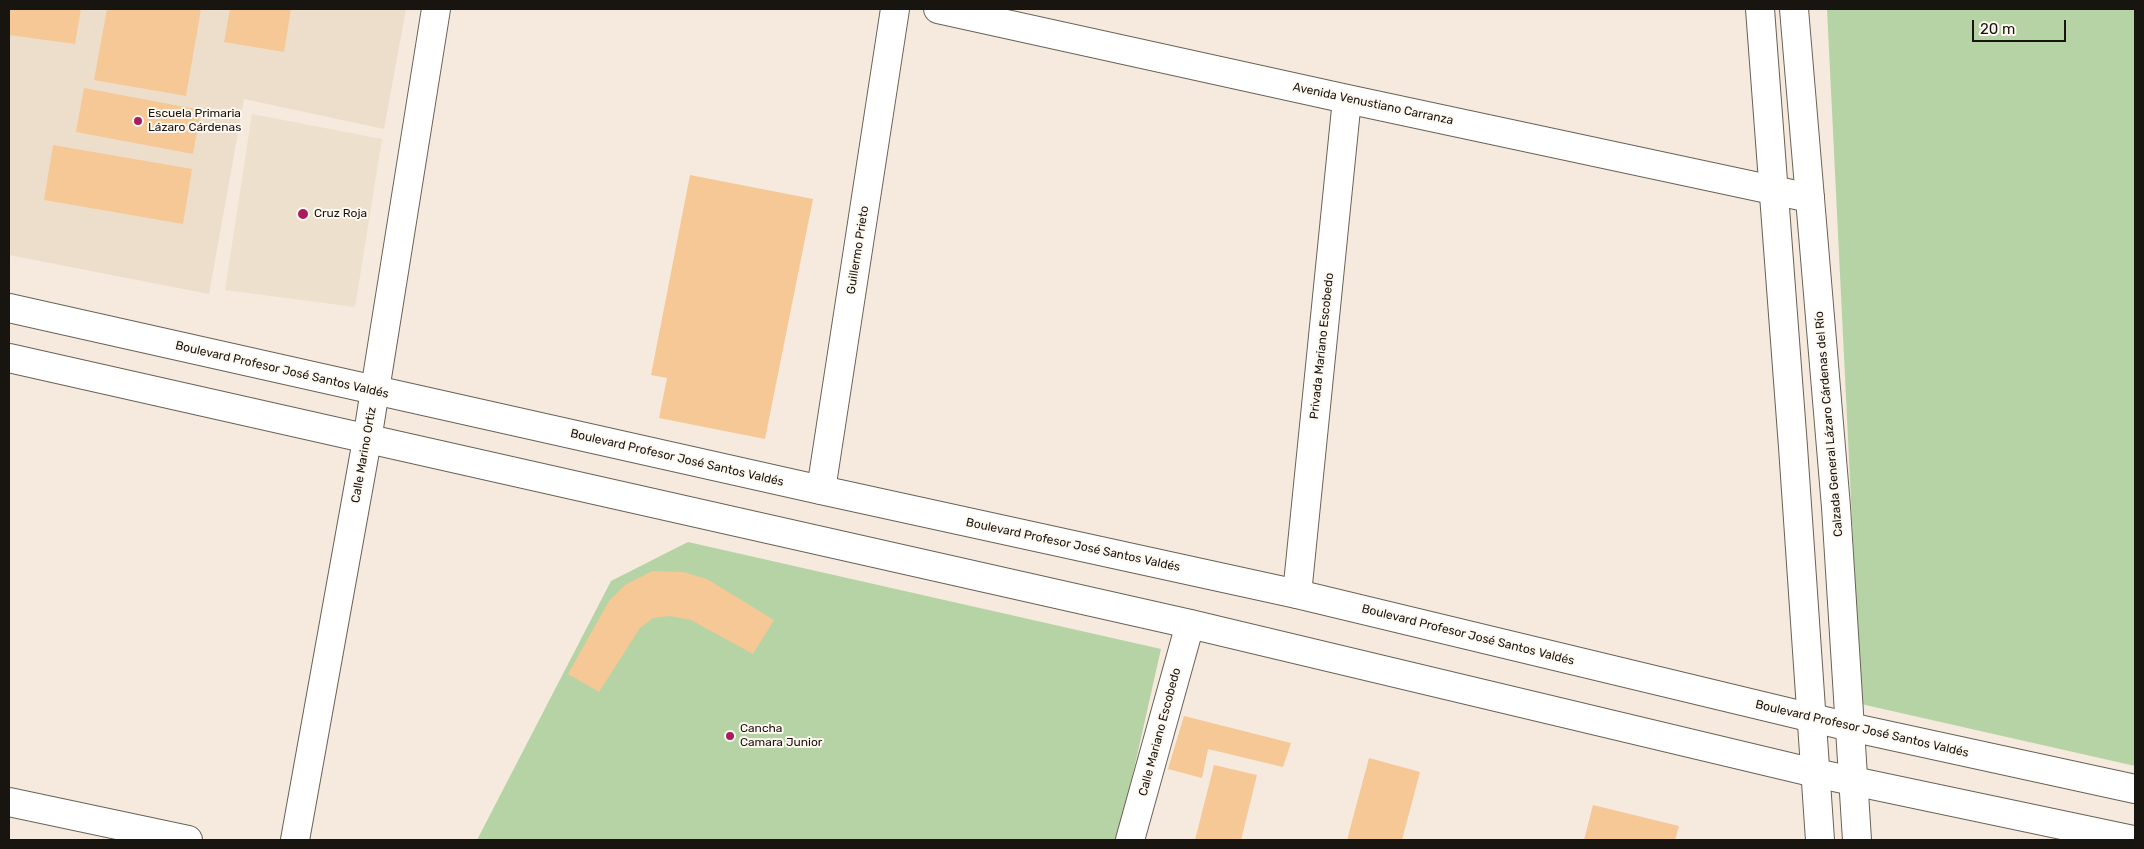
<!DOCTYPE html>
<meta charset="utf-8">
<style>
body{margin:0}
#map{position:relative;width:2144px;height:849px;overflow:hidden;background:#f5eadd;font-family:Rubik,sans-serif}
canvas{display:block}
.frame{position:absolute;inset:0;border:10px solid #181510;pointer-events:none}
.scale{position:absolute;left:1972px;top:20px;width:94px;height:22px;box-sizing:border-box;border:2px solid #181510;border-top:0;padding-left:6px;font-size:15px;line-height:18px;white-space:nowrap;color:#181510;-webkit-text-stroke:4px #fff8f0;paint-order:stroke}
</style>
<div id="map">
<canvas width="2144" height="849"></canvas>
<div class="frame"></div>
<div class="scale">20 m</div>
</div>
<script>
const ctx = document.querySelector('canvas').getContext('2d');
ctx.lineJoin = 'round';
function fillPath(path, color) {
  ctx.fillStyle = color;
  ctx.fill(path, 'evenodd');
}
function toPath(rows) {
  const path = new Path2D();
  for (const r of rows) {
    path.moveTo(r[0], r[1]);
    for (let i = 2; i < r.length; i += 2) path.lineTo(r[i], r[i + 1]);
  }
  return path;
}
function trace(path, color, width, dash) {
  ctx.strokeStyle = color;
  ctx.lineWidth = width;
  ctx.lineCap = dash ? 'butt' : 'round';
  ctx.setLineDash(dash || []);
  ctx.stroke(path);
}
function label(font, color, halo, rows, align = 'center') {
  ctx.font = font + ' Rubik,sans-serif';
  ctx.lineWidth = 4;
  ctx.setLineDash([]);
  ctx.textBaseline = 'middle';
  ctx.strokeStyle = halo;
  ctx.fillStyle = color;
  for (const [text, x, y, turn = 0] of rows) {
    ctx.save();
    ctx.translate(x, y);
    ctx.rotate((+turn || 0) * Math.PI / 180);
    ctx.textAlign = isNaN(turn) ? turn : align;
    if (halo) ctx.strokeText(text, 0, 0);
    ctx.fillText(text, 0, 0);
    ctx.restore();
  }
}
const built = toPath([
 [9,9,406,9,384,129,244,99,209,294,9,255]
]);
const medical = toPath([
 [252,114,382,139,355,307,225,290]
]);
const green = toPath([
 [1827,9,2135,9,2135,766,1861,704],
 [688,542,1161,649,1118,840,477,840,611,581]
]);
const building = toPath([
 [9,9,81,9,75,44,9,35],
 [107,9,201,9,186,96,94,80],
 [230,9,291,9,284,52,224,42],
 [84,88,201,110,193,154,76,132],
 [53,145,192,169,183,224,44,200],
 [690,175,813,199,765,439,659,418,667,378,651,375],
 [652,571,683,572,707,579,774,620,753,654,691,620,670,616,653,618,640,628,599,692,568,674,609,601,625,585],
 [1184,716,1291,743,1283,767,1208,749,1202,778,1168,769],
 [1369,758,1420,772,1402,840,1347,840],
 [1214,765,1257,775,1241,840,1195,840],
 [1593,805,1679,826,1675,840,1584,840]
]);
const street = toPath([
 [938,9,1347,99,1810,198],
 [821,490,895,9],
 [1297,594,1347,99],
 [9,802,188,840],
 [295,840,367,440,436,9],
 [1130,840,1190,624]
]);
const secondary = toPath([
 [1760,9,1793,447,1820,840],
 [1794,9,1836,507,1857,840]
]);
const primary = toPath([
 [9,308,821,490,1297,594,1850,727,2135,789],
 [9,358,1190,624,1815,773,2133,840]
]);
const markers = [
 [138,121,5,"#a91d5f"],
 [303,214,6,"#a91d5f"],
 [730,736,5,"#a91d5f"]
];
const streetNames = [
 ["Avenida Venustiano Carranza",1373,104,12],
 ["Guillermo Prieto",858,250,-81],
 ["Privada Mariano Escobedo",1322,346,-84],
 ["Boulevard Profesor José Santos Valdés",282,370,13],
 ["Calzada General Lázaro Cárdenas del Río",1829,424,-95],
 ["Calle Marino Ortiz",364,455,-80],
 ["Boulevard Profesor José Santos Valdés",677,458,13],
 ["Boulevard Profesor José Santos Valdés",1073,545,12],
 ["Boulevard Profesor José Santos Valdés",1468,635,14],
 ["Boulevard Profesor José Santos Valdés",1862,729,13],
 ["Calle Mariano Escobedo",1160,732,-75]
];
const poiNames = [
 ["Escuela Primaria",148,114],
 ["Lázaro Cárdenas",148,128],
 ["Cruz Roja",314,214],
 ["Cancha",740,729],
 ["Camara Junior",740,743]
];
fillPath(built, '#eddecb');
fillPath(medical, '#ede0cc');
fillPath(green, '#b6d3a6');
fillPath(building, '#f5c896');
trace(street, '#6a6156', 30);
trace(secondary, '#6a6156', 30);
trace(primary, '#6a6156', 30);
trace(street, '#fff', 28);
trace(secondary, '#fff', 28);
trace(primary, '#fff', 28);
for (const [x, y, r, color] of markers) {
  const dot = new Path2D();
  dot.arc(x, y, r, 0, 2 * Math.PI);
  ctx.fillStyle = color;
  ctx.fill(dot);
  trace(dot, '#fff8f0', 2);
}
label('12px', '#181510', '#fff8f0', streetNames);
label('12px', '#181510', '#fff8f0', poiNames, 'left');
</script>
